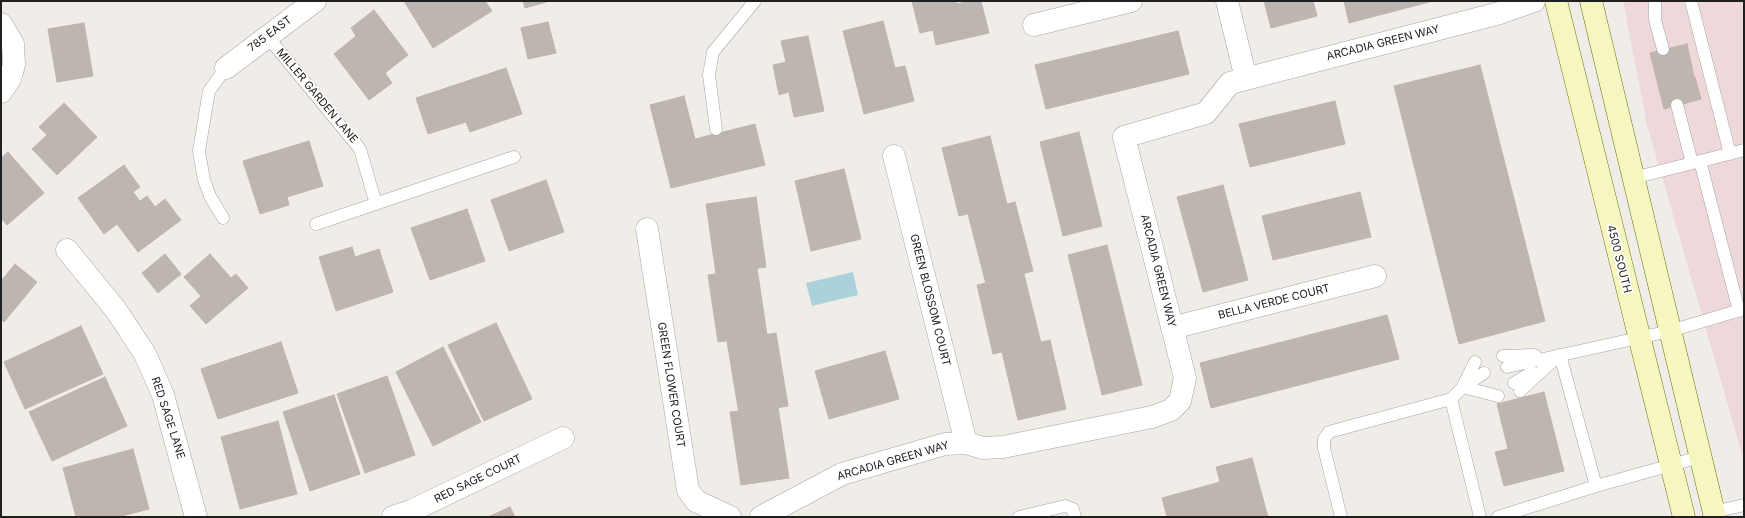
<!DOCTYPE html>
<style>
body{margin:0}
#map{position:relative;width:1745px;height:518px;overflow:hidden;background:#f0ede8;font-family:Inter,sans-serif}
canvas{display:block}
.frame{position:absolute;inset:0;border:2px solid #202020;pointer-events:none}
</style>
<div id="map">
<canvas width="1745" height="518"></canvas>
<div class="frame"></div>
</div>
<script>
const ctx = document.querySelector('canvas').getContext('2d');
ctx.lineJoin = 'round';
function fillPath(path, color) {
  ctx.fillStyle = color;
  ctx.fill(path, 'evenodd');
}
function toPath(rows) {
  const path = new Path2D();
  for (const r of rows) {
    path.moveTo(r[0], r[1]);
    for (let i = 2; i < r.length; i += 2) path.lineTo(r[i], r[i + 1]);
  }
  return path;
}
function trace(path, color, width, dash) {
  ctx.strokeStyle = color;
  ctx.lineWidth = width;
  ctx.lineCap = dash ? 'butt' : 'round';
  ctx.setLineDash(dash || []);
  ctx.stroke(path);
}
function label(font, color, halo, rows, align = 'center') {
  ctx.font = font + ' Inter,sans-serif';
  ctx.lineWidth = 3.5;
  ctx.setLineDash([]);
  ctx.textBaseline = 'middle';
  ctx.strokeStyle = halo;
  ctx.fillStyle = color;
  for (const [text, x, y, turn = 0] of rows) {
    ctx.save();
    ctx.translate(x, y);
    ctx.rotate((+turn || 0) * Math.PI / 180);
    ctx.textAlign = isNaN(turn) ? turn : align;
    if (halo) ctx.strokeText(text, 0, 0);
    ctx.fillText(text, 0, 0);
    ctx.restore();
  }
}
const commercial = toPath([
 [1623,1,1744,1,1744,461,1647,125]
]);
const water = toPath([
 [853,272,858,295,812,306,806,283]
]);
const building = toPath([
 [404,1,485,1,492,11,433,48,404,1],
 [523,1,550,1,525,8,523,1],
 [912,1,956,1,957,4,970,1,981,1,989,33,936,45,933,30,920,33,912,1],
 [1264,1,1313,1,1317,16,1271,28,1264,1],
 [1344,1,1433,1,1349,23,1344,1],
 [374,10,408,55,385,73,392,83,369,100,334,54,356,36,351,28,374,10],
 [883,21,895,68,905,66,914,101,864,114,843,31,883,21],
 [548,22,556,53,528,59,521,28,548,22],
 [84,23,93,76,57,82,48,29,84,23],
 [1178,31,1189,74,1046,109,1035,65,1178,31],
 [808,36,824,111,794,117,789,92,779,95,773,65,786,62,781,41,808,36],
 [1687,44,1694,77,1695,77,1701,99,1664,109,1650,53,1687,44],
 [1480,65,1545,321,1459,344,1394,86,1480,65],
 [506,68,522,114,470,132,466,122,428,134,416,98,506,68],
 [684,96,695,139,755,124,765,165,671,188,650,105,684,96],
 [1335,101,1345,144,1250,167,1239,124,1335,101],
 [64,103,97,137,57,175,32,149,47,135,39,127,64,103],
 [1079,132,1102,226,1063,236,1040,142,1079,132],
 [990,136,1007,204,959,216,942,148,990,136],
 [309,141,323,186,287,197,289,205,260,214,243,161,309,141],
 [8,152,44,193,7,225,1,218,1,158,8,152],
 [124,165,140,187,133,192,140,201,147,196,155,207,165,199,181,220,138,252,117,224,104,234,78,198,124,165],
 [844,169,861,239,811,251,795,181,844,169],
 [546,180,564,232,509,251,491,200,546,180],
 [1223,185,1248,280,1203,292,1177,197,1223,185],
 [1360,192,1371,237,1273,260,1262,216,1360,192],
 [756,197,766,267,716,274,706,204,756,197],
 [1015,202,1033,271,986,284,968,214,1015,202],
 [467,209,485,261,430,280,411,228,467,209],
 [1107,245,1142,385,1102,395,1068,255,1107,245],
 [352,247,355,257,379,249,393,292,336,311,319,257,352,247],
 [165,254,181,274,158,293,142,273,165,254],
 [210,254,231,278,236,274,248,288,206,324,190,306,201,296,184,277,210,254],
 [15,264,37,282,4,322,1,319,1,281,15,264],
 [757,268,767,335,718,342,708,275,757,268],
 [1024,274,1041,343,993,354,977,285,1024,274],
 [1387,315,1399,359,1211,408,1200,363,1387,315],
 [496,323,532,399,484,421,448,345,496,323],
 [81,326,103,374,25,409,4,362,81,326],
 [776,333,788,406,739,414,727,341,776,333],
 [1050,340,1066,409,1018,420,1002,352,1050,340],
 [281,342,298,393,218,419,201,369,281,342],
 [443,347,481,422,433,446,396,372,443,347],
 [885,351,899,399,829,419,815,371,885,351],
 [387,376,415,455,365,473,337,394,387,376],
 [105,377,127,426,52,461,29,412,105,377],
 [1544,392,1564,471,1504,486,1495,452,1508,449,1497,404,1544,392],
 [334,395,360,474,310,491,283,412,334,395],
 [778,407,789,478,741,485,730,412,738,411,739,414,778,407],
 [278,421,297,494,240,509,221,437,278,421],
 [133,449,149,509,118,517,76,517,63,468,133,449],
 [1252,458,1268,517,1167,517,1162,498,1220,482,1216,467,1252,458],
 [510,507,515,517,488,517,510,507]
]);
const lane = toPath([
 [1655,1,1655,20,1663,49],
 [1691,1,1730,154],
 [267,36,360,149,376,204],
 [1677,105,1692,163],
 [716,129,709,75,713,52,755,1],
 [1700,161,1739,311],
 [1633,178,1744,150],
 [223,218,210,196,204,180,199,151,209,91,226,68],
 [316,224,514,157],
 [1560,355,1596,486],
 [1503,356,1535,355],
 [1507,367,1670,331,1744,309],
 [1514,383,1532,372],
 [1463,386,1475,362],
 [1463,387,1498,396],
 [1520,391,1559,355],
 [1451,399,1463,387,1484,373],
 [1713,512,1744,505],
 [1019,517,1065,506,1073,509,1075,517],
 [1341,517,1324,448,1324,439,1329,432,1451,399,1480,517],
 [1498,517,1596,486,1700,457]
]);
const street = toPath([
 [1227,1,1246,79],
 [1,24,13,44,14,65,10,79,1,92],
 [1034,25,1131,1],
 [226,68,315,1],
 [894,156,966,443],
 [647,229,688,490,696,501,730,517],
 [67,250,116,310,145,354,163,395,196,517],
 [1172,328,1375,276],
 [393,517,411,511,563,438],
 [761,517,842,474,945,444,966,443,983,448,1003,447,1152,417,1171,410,1180,401,1185,378,1124,137,1206,113,1230,83,1500,13,1534,1]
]);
const secondary = toPath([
 [1556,1,1684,517],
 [1591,1,1715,517]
]);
const streetNames = [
 ["785 EAST",270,34,-37],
 ["ARCADIA GREEN WAY",1383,43,-14],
 ["MILLER GARDEN LANE",317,96,50],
 ["4500 SOUTH",1619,259,76],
 ["ARCADIA GREEN WAY",1158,271,76],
 ["GREEN BLOSSOM COURT",930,300,76],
 ["BELLA VERDE COURT",1274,302,-14],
 ["GREEN FLOWER COURT",671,385,81],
 ["RED SAGE LANE",168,418,72],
 ["ARCADIA GREEN WAY",893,461,-16],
 ["RED SAGE COURT",478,479,-26]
];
fillPath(commercial, '#efd8d9');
fillPath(water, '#abd2db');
fillPath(building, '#bdb6b0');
trace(building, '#c1b3ab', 1);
trace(lane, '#a4a4a4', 13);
trace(street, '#a4a4a4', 23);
trace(secondary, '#6d720c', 23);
trace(lane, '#fff', 12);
trace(street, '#fff', 22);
trace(secondary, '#f6f6c0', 22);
label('11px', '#202020', '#fff', streetNames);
</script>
